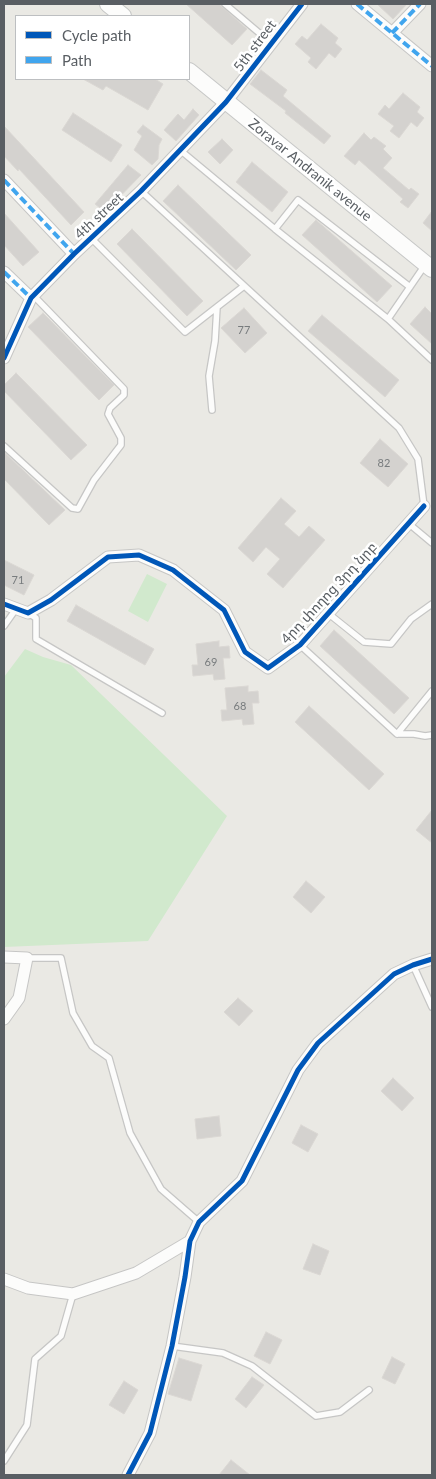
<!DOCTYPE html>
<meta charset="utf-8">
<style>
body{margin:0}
#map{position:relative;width:436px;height:1479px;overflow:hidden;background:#eae9e4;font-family:Lato,sans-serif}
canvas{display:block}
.frame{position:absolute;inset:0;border:5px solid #595e63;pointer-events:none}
.legend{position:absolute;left:15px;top:15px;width:175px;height:65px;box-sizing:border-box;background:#fff;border:1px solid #bdbfc1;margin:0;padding:6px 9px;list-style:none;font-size:15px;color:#595e63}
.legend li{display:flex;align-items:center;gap:10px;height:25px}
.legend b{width:25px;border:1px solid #bdbfc1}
</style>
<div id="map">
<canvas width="436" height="1479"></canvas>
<div class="frame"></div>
<ul class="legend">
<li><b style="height:6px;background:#0057b8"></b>Cycle path</li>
<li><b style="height:6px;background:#40a5ee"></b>Path</li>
</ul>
</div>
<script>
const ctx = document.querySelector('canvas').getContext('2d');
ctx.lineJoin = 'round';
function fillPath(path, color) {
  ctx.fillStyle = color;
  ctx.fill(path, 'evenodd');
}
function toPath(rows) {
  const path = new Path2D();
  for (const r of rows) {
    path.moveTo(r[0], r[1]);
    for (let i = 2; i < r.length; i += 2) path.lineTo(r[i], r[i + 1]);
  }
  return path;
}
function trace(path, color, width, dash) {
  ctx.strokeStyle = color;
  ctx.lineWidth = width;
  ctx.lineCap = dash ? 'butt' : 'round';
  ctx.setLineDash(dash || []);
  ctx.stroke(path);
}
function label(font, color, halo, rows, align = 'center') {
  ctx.font = font + ' Lato,"Noto Sans Armenian",sans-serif';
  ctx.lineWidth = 5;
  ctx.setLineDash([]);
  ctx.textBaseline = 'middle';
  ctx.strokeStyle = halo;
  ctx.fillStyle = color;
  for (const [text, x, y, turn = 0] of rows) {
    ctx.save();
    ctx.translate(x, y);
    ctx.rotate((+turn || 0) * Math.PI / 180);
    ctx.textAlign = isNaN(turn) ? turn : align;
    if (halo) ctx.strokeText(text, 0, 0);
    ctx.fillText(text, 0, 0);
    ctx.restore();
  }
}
const green = toPath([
 [147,574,167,584,148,622,128,611],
 [25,649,43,657,71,665,227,816,148,941,4,947,4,677]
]);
const building = toPath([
 [186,4,219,4,247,29,232,45,186,4],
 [377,4,407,4,393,19,377,4],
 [321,24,338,38,335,43,342,49,335,58,329,53,316,69,308,62,311,58,295,44,302,36,307,40,321,24],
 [261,70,287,90,283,96,331,136,324,144,285,113,286,111,250,84,261,70],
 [83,79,155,79,163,84,148,110,106,86,103,90,83,79],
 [403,93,420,107,417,112,424,118,417,127,411,122,399,138,390,131,394,126,378,114,385,105,389,109,403,93],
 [193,109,199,115,176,141,164,130,178,114,184,120,193,109],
 [73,113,122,145,111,162,62,130,73,113],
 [143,125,162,139,159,145,158,159,152,165,134,150,142,136,137,132,143,125],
 [4,126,84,212,71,225,19,169,18,171,4,156,4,126],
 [364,133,371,140,374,137,386,146,383,149,392,158,383,168,409,190,411,188,419,194,408,208,400,202,403,199,359,160,355,165,344,156,364,133],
 [222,139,233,150,220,164,208,152,222,139],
 [252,162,288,192,272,212,236,182,252,162],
 [128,165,141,175,105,212,95,204,128,165],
 [178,185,251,255,236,270,163,201,178,185],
 [432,211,432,231,423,223,432,211],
 [4,213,39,252,23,266,4,245,4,213],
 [316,220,392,286,377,302,302,235,316,220],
 [132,229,203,301,187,316,117,244,132,229],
 [425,307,432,314,432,344,410,324,425,307],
 [244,308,267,333,245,353,221,328,244,308],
 [43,313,114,385,99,400,28,327,43,313],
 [322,315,399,380,385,397,308,331,322,315],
 [16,373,87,445,71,460,4,391,4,385,16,373],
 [380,439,408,464,388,487,360,463,380,439],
 [4,452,65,510,49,525,4,479,4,452],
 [281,498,296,511,284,524,299,537,309,526,325,540,283,588,267,574,280,559,266,547,253,562,238,548,281,498],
 [4,560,34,575,24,595,4,585,4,560],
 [76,605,154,649,145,665,67,621,76,605],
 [334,630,409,698,394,714,320,646,334,630],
 [219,641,219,647,229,646,230,658,223,658,225,679,214,680,213,674,193,676,192,665,198,665,196,644,219,641],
 [248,686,248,692,258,691,259,703,252,703,254,724,243,725,242,719,222,721,221,710,227,710,225,688,248,686],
 [309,706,384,774,369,790,295,722,309,706],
 [432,810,432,843,416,830,432,810],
 [306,881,325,897,311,913,293,897,306,881],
 [238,998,253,1011,239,1026,224,1012,238,998],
 [393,1078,414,1098,402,1111,381,1091,393,1078],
 [219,1116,221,1136,197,1139,195,1119,219,1116],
 [301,1125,318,1134,308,1152,292,1143,301,1125],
 [313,1244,329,1251,320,1275,303,1269,313,1244],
 [266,1332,282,1340,270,1364,254,1356,266,1332],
 [392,1357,405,1364,395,1384,382,1378,392,1357],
 [179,1358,202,1365,191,1401,168,1394,179,1358],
 [252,1377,264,1385,246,1408,235,1399,252,1377],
 [124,1381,138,1390,124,1414,109,1405,124,1381],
 [231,1460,250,1475,219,1475,231,1460]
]);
const service = toPath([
 [225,4,271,43],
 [180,150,275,229],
 [141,191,399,428,418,459,424,506],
 [91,238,185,332,217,307],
 [425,265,388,319,432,360],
 [388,319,275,229,298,200,410,287],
 [212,410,209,376,215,341,217,307,244,286],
 [4,446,72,508,78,509,94,480,121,445,121,438,108,414,110,408,124,395,124,389,33,295],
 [408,523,432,543],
 [28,613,36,618,36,639,162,713],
 [329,614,364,642,391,644,411,619,432,604],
 [4,626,16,609],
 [300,645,397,734,414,734,425,736,432,735],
 [397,734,432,691],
 [27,958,61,958,73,1013,92,1046,109,1058,130,1133,161,1189,199,1222],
 [413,965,432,1007],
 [172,1346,223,1353,252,1366,316,1416,340,1412,369,1390],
 [4,1461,27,1425,35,1359,61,1336,73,1294]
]);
const minor = toPath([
 [357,4,432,66],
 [392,33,420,4],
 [4,180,74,254],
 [4,272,31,298],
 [4,358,31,298,74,254,141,191,226,102,302,4],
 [4,604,28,613,51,600,108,557,139,555,173,570,224,610,245,652,268,668,300,645,424,506],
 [4,957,27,958,19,998,4,1019],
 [4,1279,28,1288,73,1294,136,1273,190,1241],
 [128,1475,150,1433,172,1346,185,1277,190,1241,199,1222,242,1181,298,1070,318,1043,394,974,413,965,432,959]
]);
const secondary = toPath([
 [108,4,123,16],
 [189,71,432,269]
]);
const quiet = toPath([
 [357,4,432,66],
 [392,33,420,4],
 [4,180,74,254],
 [4,272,31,298]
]);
const cycleway = toPath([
 [4,358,31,298,74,254,141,191,226,102,302,4],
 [4,604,28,613,51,600,108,557,139,555,173,570,224,610,245,652,268,668,300,645,424,506],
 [128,1475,150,1433,172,1346,185,1277,190,1241,199,1222,242,1181,298,1070,318,1043,394,974,413,965,432,959]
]);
const numberNames = [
 ["77",244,330],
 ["82",384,463],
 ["71",18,580],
 ["69",211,662],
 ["68",240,706]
];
const streetNames = [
 ["5th street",255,46,-53],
 ["Zoravar Andranik avenue",310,170,39],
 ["4th street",99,216,-43],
 ["4րդ փողոց 3րդ նրբ",329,593,-47]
];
fillPath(green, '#d1e9cd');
fillPath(building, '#d4d2cf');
trace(building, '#dad7d3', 1);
trace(service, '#c6c6c5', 8);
trace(minor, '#c6c6c5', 13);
trace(secondary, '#c6c7c6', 18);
trace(service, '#fcfcfb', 5.5);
trace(minor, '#fcfcfb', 11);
trace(secondary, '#fcfcfb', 16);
trace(quiet, '#40a5ee', 4, [8, 4]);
trace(cycleway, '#0057b8', 5);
label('11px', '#787c7e', null, numberNames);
label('14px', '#595e63', '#fff', streetNames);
</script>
